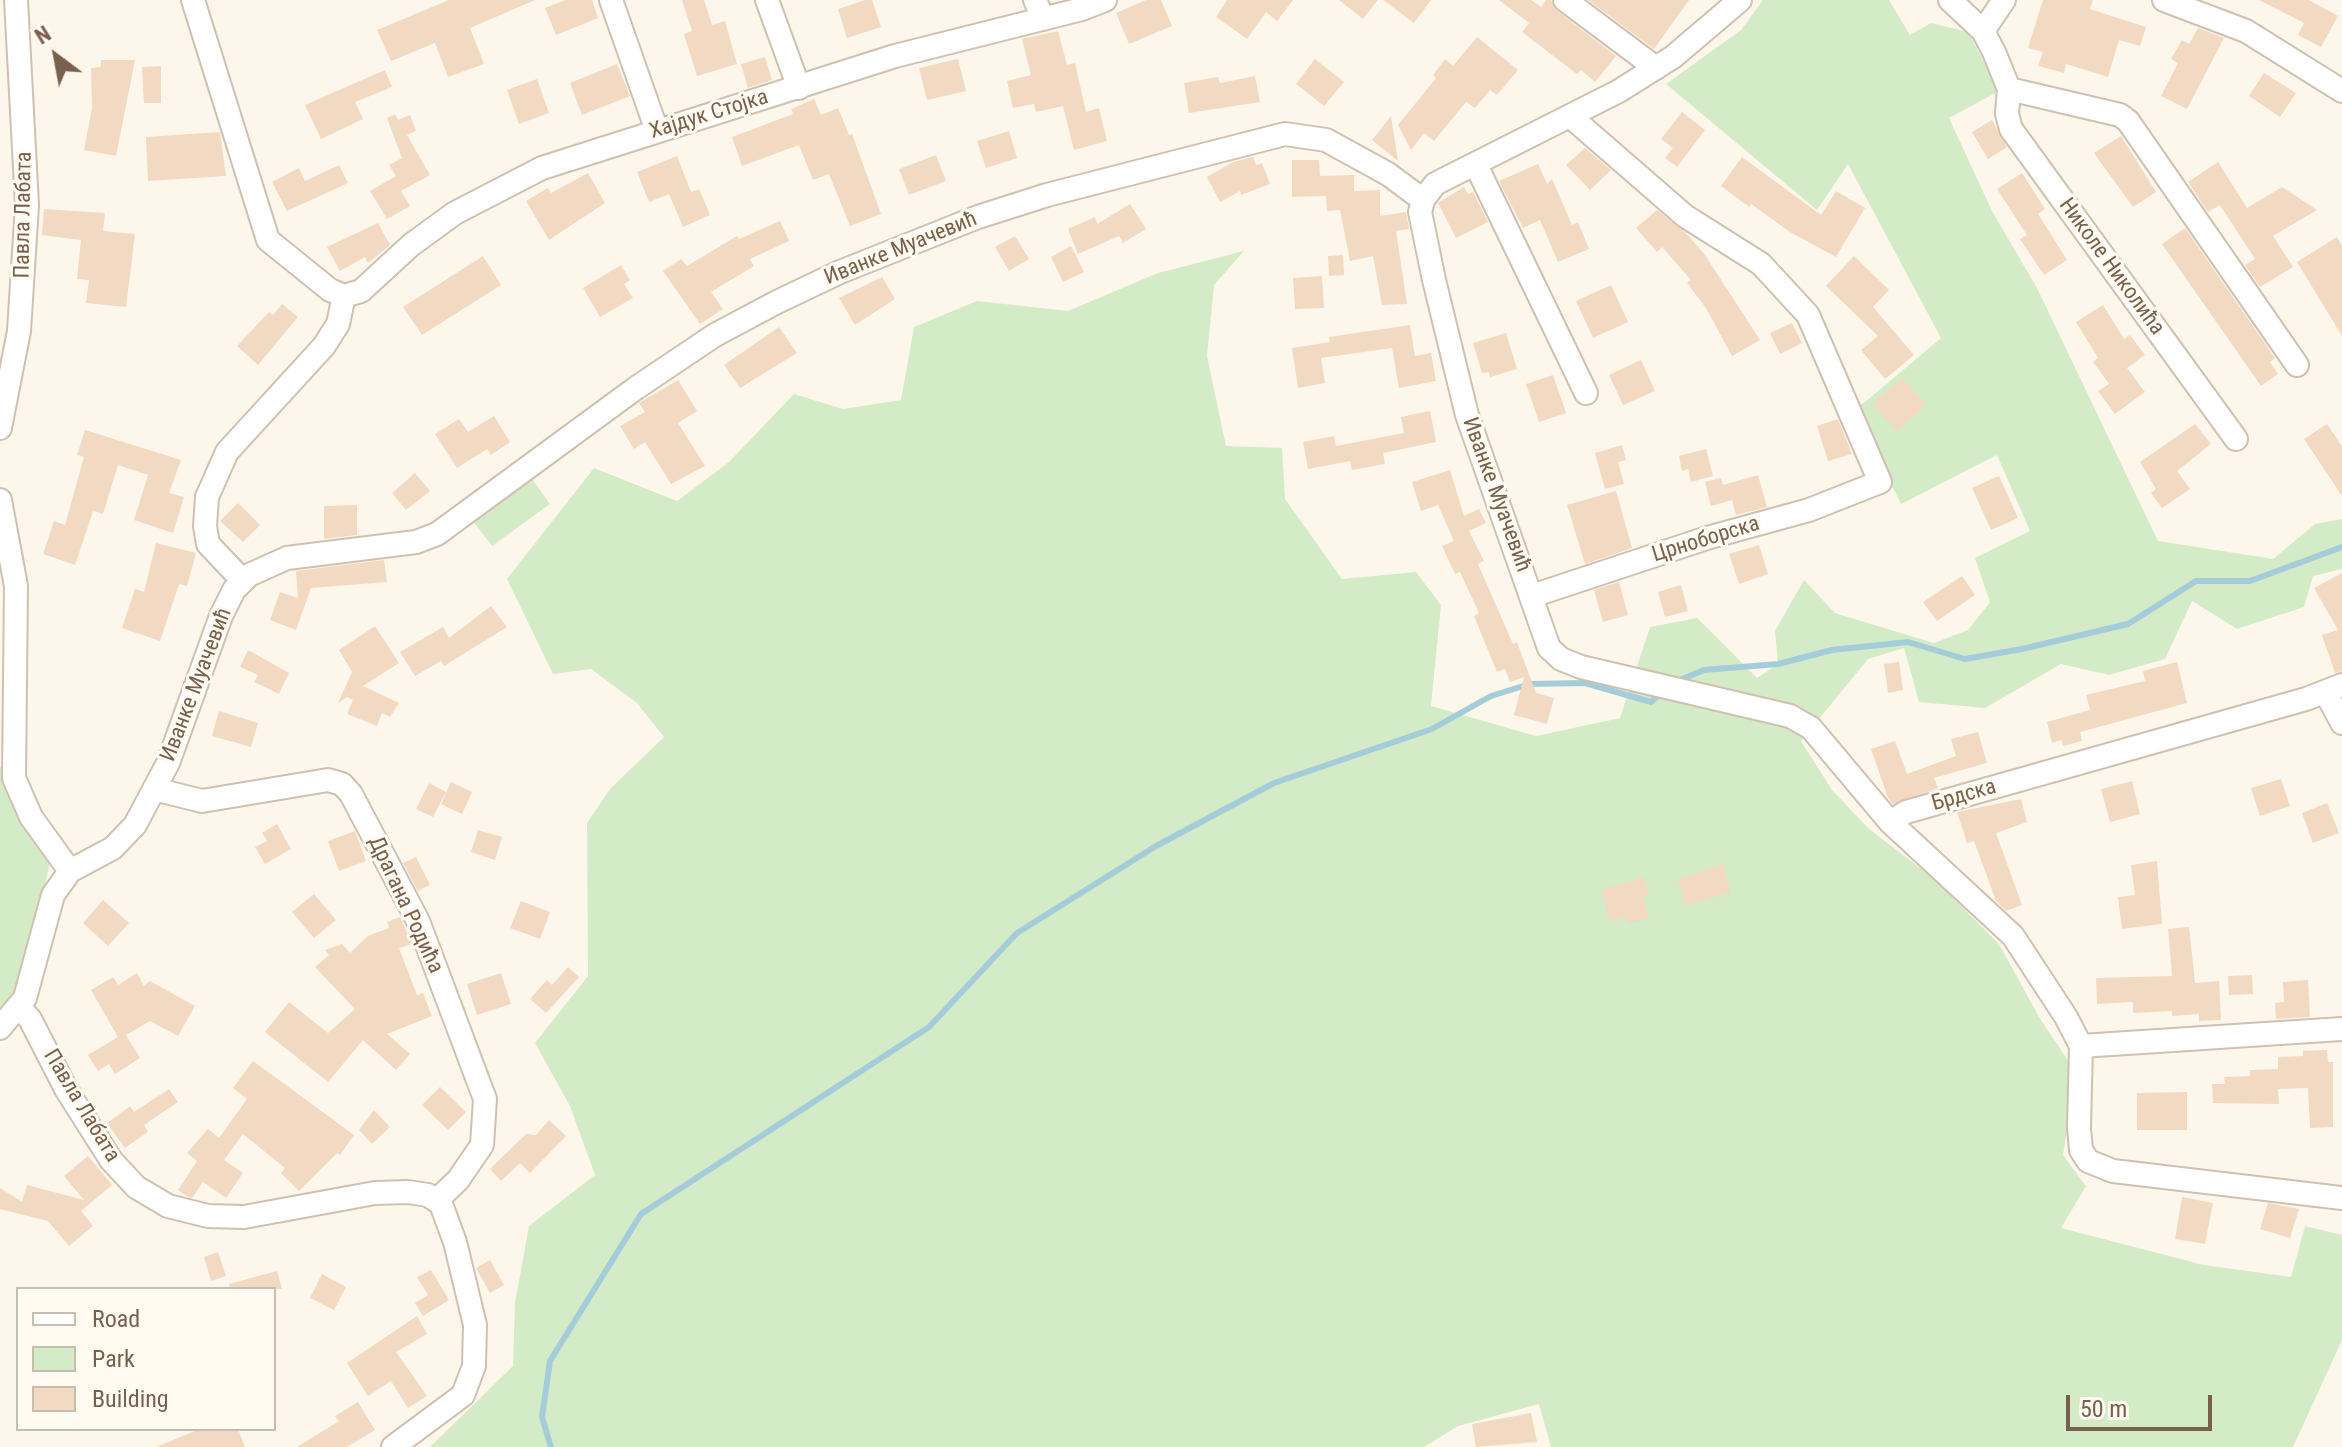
<!DOCTYPE html>
<meta charset="utf-8">
<style>
body{margin:0}
#map{position:relative;width:2342px;height:1447px;overflow:hidden;background:#fdf7eb;font-family:"Roboto Condensed",sans-serif}
canvas{display:block}
.legend{position:absolute;left:16px;top:1287px;width:260px;height:144px;box-sizing:border-box;background:#fffbf1;border:2px solid #c9bdaf;margin:0;padding:10px 14px;list-style:none;font-size:24px;color:#795f4d}
.legend li{display:flex;align-items:center;gap:16px;height:40px}
.legend b{width:40px;border:2px solid #c9bdaf}
.north{position:absolute;left:16px;top:16px;width:80px;height:80px;-webkit-text-stroke:6px #fffbf1;paint-order:stroke;rotate:328deg;font-size:22px;font-weight:700;line-height:32px;text-align:center;color:#795f4d}
.north::after{content:'';display:block;margin:auto;width:28px;height:36px;background:#795f4d;clip-path:polygon(50% 0,100% 100%,50% 72%,0 100%)}
.scale{position:absolute;left:2066px;top:1395px;width:146px;height:36px;box-sizing:border-box;border:4px solid #795f4d;border-top:0;padding-left:10px;font-size:24px;line-height:28px;white-space:nowrap;color:#795f4d;-webkit-text-stroke:6px #fffbf1;paint-order:stroke}
</style>
<div id="map">
<canvas width="2342" height="1447"></canvas>
<ul class="legend">
<li><b style="height:10px;background:#fff"></b>Road</li>
<li><b style="height:22px;background:#d4ebc8"></b>Park</li>
<li><b style="height:22px;background:#f2d9c2"></b>Building</li>
</ul>
<div class="north">N</div>
<div class="scale">50 m</div>
</div>
<script>
const ctx = document.querySelector('canvas').getContext('2d');
ctx.lineJoin = 'round';
function fillPath(path, color) {
  ctx.fillStyle = color;
  ctx.fill(path, 'evenodd');
}
function toPath(rows) {
  const path = new Path2D();
  for (const r of rows) {
    path.moveTo(r[0], r[1]);
    for (let i = 2; i < r.length; i += 2) path.lineTo(r[i], r[i + 1]);
  }
  return path;
}
function trace(path, color, width, dash) {
  ctx.strokeStyle = color;
  ctx.lineWidth = width;
  ctx.lineCap = dash ? 'butt' : 'round';
  ctx.setLineDash(dash || []);
  ctx.stroke(path);
}
function label(font, color, halo, rows, align = 'center') {
  ctx.font = font + ' "Roboto Condensed",sans-serif';
  ctx.lineWidth = 6;
  ctx.setLineDash([]);
  ctx.textBaseline = 'middle';
  ctx.strokeStyle = halo;
  ctx.fillStyle = color;
  for (const [text, x, y, turn = 0] of rows) {
    ctx.save();
    ctx.translate(x, y);
    ctx.rotate((+turn || 0) * Math.PI / 180);
    ctx.textAlign = isNaN(turn) ? turn : align;
    if (halo) ctx.strokeText(text, 0, 0);
    ctx.fillText(text, 0, 0);
    ctx.restore();
  }
}
const green = toPath([
 [1763,0,1889,0,1910,35,1931,23,1968,32,1999,91,1949,118,1992,211,2037,288,2158,541,2273,559,2315,524,2342,519,2342,569,2313,576,2304,607,2237,629,2192,601,2165,659,2109,675,2061,664,1985,708,1919,702,1904,648,1868,659,1801,741,1832,790,1868,828,1933,878,1999,944,2039,1017,2069,1062,2069,1119,2063,1155,2086,1186,2061,1228,2204,1265,2291,1277,2305,1226,2342,1235,2342,1340,2293,1447,1551,1447,1539,1404,1458,1426,1424,1447,430,1447,513,1366,515,1303,529,1226,595,1175,570,1106,535,1043,588,976,587,823,610,789,664,737,637,703,591,669,553,674,507,579,594,468,677,501,729,462,794,394,843,409,901,400,914,327,977,301,1068,311,1158,273,1244,251,1214,285,1207,356,1226,446,1282,448,1285,499,1342,579,1416,572,1441,605,1431,706,1536,736,1620,718,1650,627,1697,618,1757,678,1778,664,1775,631,1804,580,1835,613,1934,643,1968,630,1990,602,1975,558,2030,531,1997,455,1901,504,1890,482,1859,407,1941,338,1848,164,1817,210,1666,84,1741,30],
 [530,476,550,504,492,546,471,518],
 [0,767,9,770,6,789,50,860,41,908,15,995,0,1012]
]);
const stream = toPath([
 [1675,682,1704,670,1778,664,1832,650,1908,642,1965,659,2022,649,2128,624,2196,581,2250,581,2342,547],
 [551,1447,542,1417,550,1361,641,1214,929,1027,1017,933,1156,846,1274,783,1432,729,1491,696,1530,684,1585,683,1651,702,1660,694]
]);
const building = toPath([
 [449,0,535,0,470,28,484,64,448,77,435,43,391,61,377,30],
 [566,0,592,0,598,18,556,35,545,8],
 [682,0,704,0,712,25,725,21,737,64,697,76,684,34,692,31],
 [865,0,872,0,881,27,847,38,838,9],
 [1146,0,1161,0,1172,26,1129,44,1116,13],
 [1227,0,1293,0,1277,21,1266,12,1247,39,1216,17],
 [1339,0,1378,0,1363,19],
 [1383,0,1431,0,1414,23],
 [1499,0,1531,0,1541,7,1546,0,1551,0,1557,11,1616,56,1595,82,1581,70,1577,74,1522,32,1529,23],
 [1588,0,1689,0,1654,49],
 [2043,0,2093,0,2090,9,2146,27,2140,46,2119,40,2108,77,2066,64,2064,73,2038,66,2043,52,2028,48],
 [2259,0,2309,0,2338,16,2321,47,2298,35,2304,23],
 [2198,28,2224,38,2187,109,2161,96,2178,63,2171,59,2182,40,2189,44],
 [1058,31,1067,65,1075,63,1086,112,1099,108,1107,141,1074,150,1063,106,1036,112,1034,104,1013,108,1007,81,1031,75,1022,39],
 [1477,37,1518,70,1497,95,1490,90,1475,108,1466,102,1434,141,1424,133,1411,150,1398,125,1436,78,1433,75,1445,59,1453,66],
 [765,57,772,80,748,88,741,64],
 [958,59,966,91,927,100,919,68],
 [1315,59,1344,82,1324,106,1296,84],
 [101,60,135,60,116,156,84,150,92,108,91,68,101,67],
 [617,64,630,96,582,115,570,83],
 [161,66,161,103,144,103,142,67],
 [385,70,392,87,355,102,363,119,321,139,305,105],
 [2264,73,2296,93,2280,117,2249,96],
 [1255,76,1260,102,1189,113,1184,83,1218,77,1220,83],
 [537,79,549,113,519,124,507,90],
 [814,99,821,115,838,108,849,135,852,134,881,214,850,226,829,174,813,180,799,145,742,166,732,137,793,114,791,109],
 [1682,112,1705,130,1677,167,1665,158,1673,148,1661,139],
 [395,114,398,120,410,115,416,131,407,135,430,175,401,191,410,206,387,219,370,191,396,176,389,165,402,158,387,118],
 [1391,116,1398,161,1372,140],
 [1992,120,2007,147,1988,159,1972,132],
 [1009,131,1017,158,986,168,977,141],
 [220,132,226,176,148,181,146,137],
 [2121,136,2156,192,2133,207,2094,153],
 [1585,148,1611,170,1590,190,1566,165],
 [936,155,946,181,909,195,899,169],
 [677,156,691,192,699,189,710,215,683,227,669,194,649,202,637,172],
 [1253,157,1256,165,1262,163,1270,184,1241,195,1240,191,1220,202,1207,177,1233,162],
 [1742,157,1821,215,1836,191,1865,208,1836,257,1790,232,1751,204,1749,207,1721,186],
 [1292,160,1319,160,1320,176,1354,175,1354,191,1380,190,1380,216,1406,212,1409,229,1396,231,1407,304,1382,305,1373,256,1350,261,1340,210,1327,211,1326,196,1292,197],
 [2218,162,2247,208,2282,187,2317,210,2273,236,2293,267,2260,287,2245,265,2255,259,2220,205,2208,212,2188,182],
 [1538,164,1547,184,1552,179,1572,225,1578,222,1589,249,1558,262,1540,220,1523,228,1499,181],
 [339,165,348,183,287,211,272,182,299,168,305,181],
 [588,173,605,203,549,240,526,201,548,188,551,193],
 [2022,173,2045,209,2038,214,2067,260,2044,275,2020,239,2027,235,1997,189],
 [1464,187,1468,194,1473,192,1488,222,1456,238,1438,203],
 [1130,204,1146,229,1123,243,1119,236,1078,254,1068,229,1095,217,1097,224],
 [44,209,105,213,103,231,135,234,126,307,86,303,89,280,77,279,81,240,42,235],
 [1657,210,1686,233,1705,255,1760,340,1732,356,1706,308,1687,283,1691,280,1662,247,1657,252,1636,228],
 [780,221,789,241,750,259,754,266,711,292,723,309,700,324,663,271,681,259,687,266,737,236,739,239],
 [378,223,390,245,368,263,365,257,340,271,327,247],
 [2185,228,2275,358,2270,362,2278,374,2261,386,2162,244],
 [1015,236,1029,259,1009,271,995,247],
 [2337,237,2342,246,2342,336,2297,262],
 [1071,246,1084,272,1063,282,1051,257],
 [1343,255,1344,275,1329,276,1328,256],
 [483,256,501,285,422,335,403,307],
 [1854,256,1889,290,1873,307,1914,355,1885,379,1861,350,1878,336,1826,286],
 [621,265,630,280,624,284,633,298,600,317,583,288],
 [1322,276,1324,308,1295,309,1293,278],
 [882,277,895,299,855,325,839,298],
 [1611,285,1628,322,1593,338,1576,301],
 [282,304,298,317,258,365,237,346,269,312,273,315],
 [2103,305,2124,339,2130,335,2145,355,2127,368,2145,392,2115,414,2098,391,2109,384,2093,362,2098,358,2076,322],
 [1792,323,1802,343,1780,354,1770,333],
 [1410,325,1415,356,1431,353,1436,381,1399,388,1392,348,1321,358,1325,383,1298,388,1292,348,1330,342,1329,337],
 [779,327,797,353,740,388,724,365],
 [1506,333,1517,369,1490,377,1489,372,1482,373,1473,343],
 [1641,360,1655,391,1623,405,1609,375],
 [1553,375,1566,413,1539,422,1526,384],
 [1902,378,1926,405,1897,431,1872,404],
 [678,380,697,411,678,423,705,466,671,484,645,442,634,449,620,426,645,412,639,403],
 [1430,411,1436,442,1383,453,1385,464,1352,470,1350,461,1308,469,1303,442,1334,436,1336,446,1404,433,1401,417],
 [494,416,510,442,491,455,487,449,457,468,435,434,459,419,468,432],
 [1838,419,1852,454,1828,461,1817,426],
 [2195,424,2211,444,2177,471,2190,489,2162,508,2151,493,2156,489,2140,462],
 [2327,424,2342,446,2342,496,2304,439],
 [85,430,181,460,169,493,184,497,173,533,134,520,148,475,118,465,103,514,93,511,75,565,43,554,54,521,65,525,84,457,77,455],
 [1622,445,1626,460,1618,462,1624,484,1605,489,1595,453],
 [1706,449,1713,476,1691,482,1688,469,1682,471,1679,456],
 [1450,470,1464,516,1479,509,1486,523,1469,531,1484,561,1478,564,1513,644,1517,642,1536,693,1554,698,1547,724,1514,715,1524,677,1510,682,1505,669,1497,672,1474,616,1479,613,1460,572,1455,574,1442,546,1454,541,1438,505,1421,511,1412,482],
 [415,473,430,491,406,510,392,493],
 [1758,475,1767,507,1736,515,1732,500,1711,506,1705,482,1721,478,1723,485],
 [1999,476,2018,518,1991,530,1972,488],
 [1616,491,1632,548,1585,564,1567,505],
 [238,503,260,525,243,542,220,521],
 [357,505,357,535,324,539,324,506],
 [156,543,196,553,187,586,179,584,160,641,122,628,135,589,144,592],
 [1759,545,1768,574,1739,584,1729,554],
 [384,560,387,582,311,588,296,630,270,620,280,592,298,598,296,571],
 [2342,573,2342,671,2335,673,2322,635,2338,630,2314,588],
 [1962,576,1975,595,1937,621,1923,602],
 [1619,582,1628,615,1603,622,1594,590],
 [1681,585,1688,611,1665,617,1658,592],
 [491,606,507,627,444,666,441,661,415,676,400,652,443,627,449,638],
 [375,626,399,663,363,686,399,703,390,717,382,713,377,726,347,714,353,700,347,697,338,703,352,672,339,650],
 [248,650,289,673,279,694,254,682,258,675,240,667],
 [1899,662,1903,690,1888,693,1884,664],
 [2177,662,2187,703,2080,732,2082,741,2063,746,2061,740,2052,743,2047,722,2090,710,2086,695,2145,681,2143,671],
 [219,711,258,723,251,747,212,736],
 [1978,732,1987,763,1934,778,1938,788,1893,804,1888,798,1871,749,1895,741,1907,774,1956,756,1951,739],
 [2281,779,2290,806,2260,816,2251,788],
 [2132,781,2140,814,2110,822,2101,789],
 [451,782,472,792,462,814,441,804],
 [429,783,446,792,433,817,416,809],
 [2021,799,2027,822,1996,833,2022,905,2006,911,1996,901,1974,841,1967,843,1957,812],
 [2327,803,2339,833,2313,843,2302,813],
 [277,824,291,849,265,864,255,847,267,841,262,833],
 [478,830,502,837,495,860,471,852],
 [355,831,366,861,339,871,328,841],
 [416,857,430,885,418,891,403,863],
 [2157,861,2162,924,2122,929,2118,897,2135,895,2131,865],
 [1723,863,1730,893,1685,905,1678,880],
 [1644,877,1650,895,1643,897,1649,918,1628,924,1626,917,1610,921,1601,890],
 [314,894,336,920,314,938,292,912],
 [103,900,129,923,108,946,83,923],
 [521,901,550,912,540,939,510,928],
 [400,917,412,944,399,948,417,995,423,993,432,1016,387,1034,410,1054,396,1070,363,1040,328,1082,265,1032,289,1002,328,1033,355,1009,315,967,329,955,325,950,342,944,350,953,368,936,389,928,387,922],
 [2189,927,2195,983,2219,981,2221,1020,2199,1021,2199,1014,2172,1016,2172,1011,2133,1013,2133,1002,2097,1004,2096,978,2172,976,2168,929],
 [568,967,579,977,546,1013,530,999,547,980,552,985],
 [137,973,144,986,150,981,195,1006,178,1036,150,1021,126,1035,140,1058,115,1074,109,1064,98,1071,88,1055,118,1037,91,990,113,977,118,985],
 [501,973,511,1004,477,1015,467,984],
 [2252,975,2253,994,2229,995,2228,976],
 [2308,980,2310,1017,2276,1019,2275,1003,2284,1002,2283,982],
 [2327,1050,2328,1062,2333,1062,2333,1127,2310,1128,2308,1088,2278,1089,2279,1104,2213,1103,2212,1084,2225,1084,2224,1077,2250,1076,2250,1070,2278,1069,2278,1057,2303,1056,2303,1051],
 [253,1061,354,1135,340,1155,337,1153,299,1191,281,1173,285,1168,243,1134,224,1160,243,1173,226,1198,203,1182,192,1198,188,1197,178,1190,197,1161,187,1153,208,1129,219,1138,247,1099,233,1088],
 [440,1087,466,1112,448,1130,422,1105],
 [169,1089,178,1102,144,1125,148,1132,125,1148,107,1123,130,1106,134,1112],
 [2187,1092,2187,1130,2137,1130,2137,1093],
 [374,1110,390,1127,372,1144,359,1130],
 [549,1120,566,1136,530,1173,520,1163,501,1181,490,1169,526,1134,536,1135],
 [88,1156,112,1185,81,1211,93,1226,69,1246,48,1221,0,1209,0,1188,22,1202,27,1185,84,1200,64,1176],
 [2182,1197,2213,1203,2205,1244,2175,1239],
 [2268,1203,2299,1209,2290,1238,2260,1229],
 [218,1252,226,1276,211,1281,204,1257],
 [490,1260,504,1285,490,1293,476,1268],
 [431,1270,449,1300,423,1316,415,1303,428,1295,417,1277],
 [277,1271,282,1289,230,1289,229,1284],
 [322,1274,346,1287,334,1310,310,1298],
 [417,1316,427,1334,396,1352,427,1396,408,1408,391,1381,368,1396,347,1363],
 [358,1402,375,1430,347,1447,297,1447,339,1421,335,1416],
 [1531,1413,1537,1442,1476,1447,1472,1424],
 [200,1429,238,1429,245,1447,156,1447]
]);
const minor = toPath([
 [193,0,268,240,330,290,344,296,361,291,411,245,455,213,542,168,895,56,1082,9,1105,0],
 [611,0,657,131],
 [767,0,799,88],
 [1035,0,1043,19],
 [1565,0,1656,68],
 [1740,0,1673,57,1619,91,1435,184,1423,200,1420,212,1434,280,1467,415,1549,648,1561,659,1581,667,1790,716,1811,728,1890,822,2013,936,2066,1017,2081,1046,2079,1128,2081,1150,2088,1161,2113,1171,2342,1198],
 [1950,0,1983,31,1994,52,2009,89,2007,114,2011,129,2236,439],
 [2164,0,2246,31,2342,91],
 [1983,31,2004,0],
 [2009,89,2120,115,2128,121,2297,365],
 [1476,165,1586,393],
 [0,428,19,331,27,205,16,0],
 [0,500,16,586,14,778,31,817,70,871,53,895,25,998,0,1028],
 [243,581,208,544,205,526,207,497,227,452,324,346,338,324,344,296],
 [1532,596,1707,538,1809,510,1880,482,1808,315,1761,264,1685,216,1571,117],
 [2326,693,2342,723],
 [154,789,202,801,328,780,342,784,351,794,418,921,485,1099,482,1145,458,1180,437,1200],
 [1890,822,1906,812,2306,699,2342,685],
 [70,871,113,848,135,825,168,763,221,616,234,590,249,575,287,558,416,542,437,534,636,388,715,335,777,302,840,272,978,217,1047,195,1285,134,1326,140,1388,174,1423,200],
 [20,1008,30,1019,66,1089,111,1160,136,1187,168,1206,208,1216,244,1217,375,1193,408,1192,428,1195,441,1204,455,1242,475,1325,474,1366,463,1395,393,1447],
 [2081,1046,2342,1029]
]);
const streetNames = [
 ["Хајдук Стојка",709,115,-17],
 ["Павла Лабата",24,215,-89],
 ["Иванке Муачевић",901,249,-22],
 ["Николе Николића",2111,267,54],
 ["Иванке Муачевић",1496,495,70],
 ["Црноборска",1706,540,-17],
 ["Иванке Муачевић",197,685,-69],
 ["Брдска",1964,796,-16],
 ["Драгана Родића",405,905,65],
 ["Павла Лабата",81,1106,59]
];
fillPath(green, '#d4ebc8');
trace(stream, '#a4cdd9', 6);
fillPath(building, '#f2d9c2');
trace(minor, '#d0c0af', 26);
trace(minor, '#fff', 22);
label('22px', '#795f4d', '#fffbf1', streetNames);
</script>
